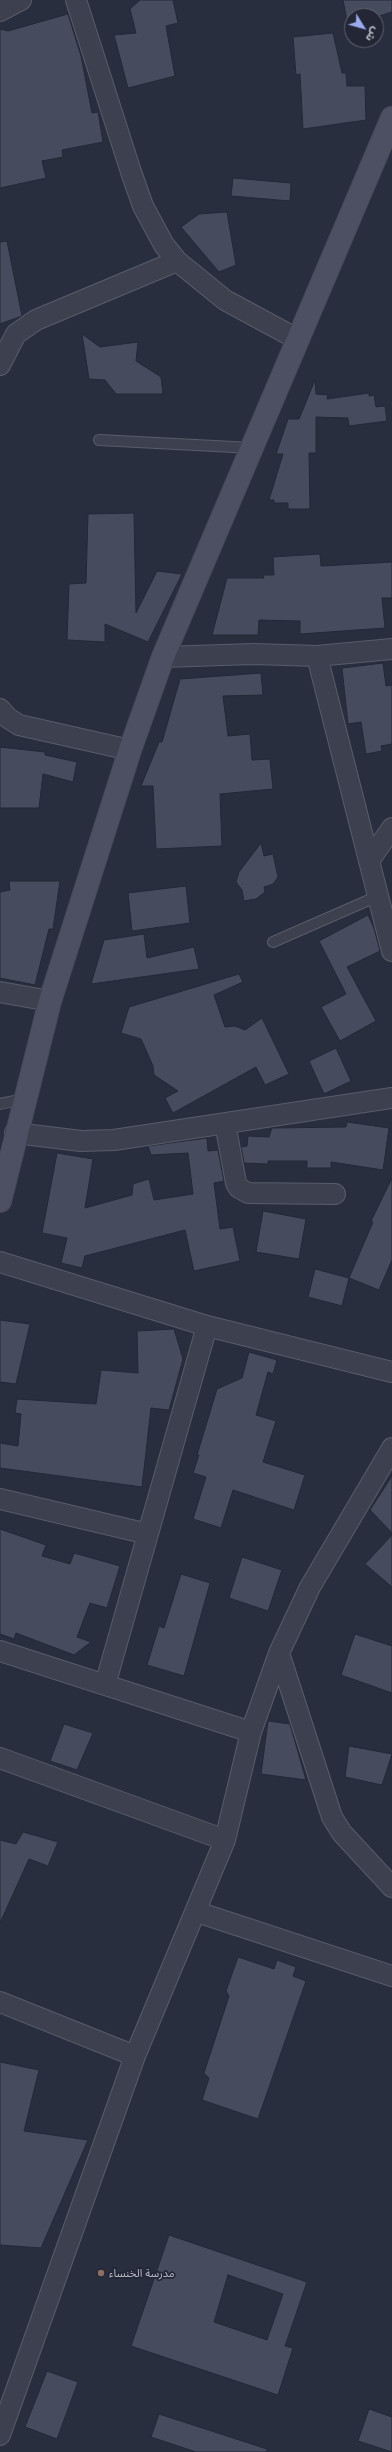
<!DOCTYPE html>
<meta charset="utf-8">
<style>
body{margin:0}
#map{position:relative;width:392px;height:2452px;overflow:hidden;background:#292e3f;font-family:Lato,"Noto Sans Arabic",sans-serif}
canvas{display:block}
.north{position:absolute;left:344px;top:8px;width:40px;height:40px;box-sizing:border-box;background:#222635;border:1px solid #5f6271;border-radius:50%;rotate:127deg;font-size:11px;font-weight:700;line-height:16px;text-align:center;color:#babdca}
.north::after{content:'';display:block;margin:auto;width:14px;height:18px;background:#9baaed;clip-path:polygon(50% 0,100% 100%,50% 72%,0 100%)}
</style>
<div id="map">
<canvas width="392" height="2452"></canvas>
<div class="north">ش</div>
</div>
<script>
const ctx = document.querySelector('canvas').getContext('2d');
ctx.lineJoin = 'round';
function fillPath(path, color) {
  ctx.fillStyle = color;
  ctx.fill(path, 'evenodd');
}
function toPath(rows) {
  const path = new Path2D();
  for (const r of rows) {
    path.moveTo(r[0], r[1]);
    for (let i = 2; i < r.length; i += 2) path.lineTo(r[i], r[i + 1]);
  }
  return path;
}
function trace(path, color, width, dash) {
  ctx.strokeStyle = color;
  ctx.lineWidth = width;
  ctx.lineCap = dash ? 'butt' : 'round';
  ctx.setLineDash(dash || []);
  ctx.stroke(path);
}
function label(font, color, halo, rows, align = 'center') {
  ctx.font = font + ' Lato,"Noto Sans Arabic",sans-serif';
  ctx.lineWidth = 3.5;
  ctx.setLineDash([]);
  ctx.textBaseline = 'middle';
  ctx.strokeStyle = halo;
  ctx.fillStyle = color;
  for (const [text, x, y, turn = 0] of rows) {
    ctx.save();
    ctx.translate(x, y);
    ctx.rotate((+turn || 0) * Math.PI / 180);
    ctx.textAlign = isNaN(turn) ? turn : align;
    if (halo) ctx.strokeText(text, 0, 0);
    ctx.fillText(text, 0, 0);
    ctx.restore();
  }
}
const building = toPath([
 [140,0,173,0,178,23,166,26,175,76,128,88,114,35,136,33,130,9,140,0],
 [343,0,392,0,392,12,376,17,352,16,352,24,348,26,343,0],
 [68,14,81,56,92,113,98,112,103,142,62,150,63,157,42,161,46,178,0,188,0,29,8,31,68,14],
 [333,33,342,73,346,73,347,86,365,86,366,120,303,129,300,74,296,75,293,37,333,33],
 [233,178,291,183,290,201,231,196,233,178],
 [227,212,236,265,219,272,181,227,199,214,227,212],
 [7,241,22,316,0,324,0,242,7,241],
 [82,334,100,347,138,342,136,361,161,377,163,394,116,394,105,380,89,379,82,334],
 [315,380,316,394,328,395,327,399,369,393,369,396,374,395,376,407,385,406,387,421,349,426,348,418,316,417,316,453,309,453,310,509,288,509,288,503,274,503,274,500,269,500,283,454,276,454,288,419,299,419,315,380],
 [134,513,136,613,157,571,182,574,148,642,105,624,105,642,67,640,69,584,86,583,88,514,134,513],
 [320,554,321,566,392,562,392,598,382,598,385,628,300,634,300,621,259,620,258,635,212,635,227,578,264,578,263,575,274,575,273,557,320,554],
 [383,663,386,686,392,685,392,744,381,746,382,751,366,754,361,722,348,724,342,668,383,663],
 [261,673,263,695,223,696,228,736,250,734,252,760,270,759,273,789,220,794,222,846,156,849,153,786,141,786,159,742,162,742,180,679,261,673],
 [0,747,45,752,45,755,77,762,73,782,43,774,39,808,0,808,0,747],
 [261,843,264,856,273,854,278,877,273,884,264,887,265,892,256,899,244,901,242,890,236,882,239,872,261,843],
 [9,881,60,881,53,929,49,929,35,985,0,978,0,892,10,890,9,881],
 [186,886,190,923,132,931,128,893,186,886],
 [368,915,374,928,380,951,347,967,376,1021,340,1041,321,1007,346,994,319,941,368,915],
 [144,934,147,958,194,947,199,969,91,984,104,940,144,934],
 [239,974,243,982,214,995,225,1027,235,1026,245,1030,262,1018,289,1074,265,1085,256,1067,173,1113,165,1098,178,1091,154,1075,153,1066,141,1039,121,1033,129,1007,239,974],
 [336,1048,351,1081,324,1094,309,1061,336,1048],
 [347,1122,389,1128,383,1170,331,1162,331,1168,307,1168,307,1161,268,1161,268,1164,244,1163,241,1147,247,1146,248,1136,269,1137,272,1128,346,1127,347,1122],
 [207,1138,208,1151,218,1150,224,1181,214,1183,220,1229,233,1227,240,1261,194,1271,185,1230,85,1256,82,1268,61,1263,67,1238,42,1233,57,1153,93,1159,85,1208,132,1195,133,1184,149,1179,154,1200,193,1194,188,1153,151,1155,148,1146,207,1138],
 [392,1178,392,1260,379,1290,349,1278,373,1222,371,1221,392,1178],
 [263,1211,306,1219,299,1259,256,1252,263,1211],
 [315,1269,349,1278,342,1306,308,1297,315,1269],
 [0,1320,30,1324,16,1384,0,1382,0,1320],
 [174,1329,183,1359,169,1410,151,1408,142,1487,0,1468,0,1443,18,1446,21,1414,15,1413,17,1399,96,1404,101,1370,138,1373,137,1331,174,1329],
 [249,1352,277,1360,273,1374,268,1372,256,1415,276,1421,263,1462,305,1475,294,1510,233,1490,221,1528,193,1519,206,1477,193,1473,199,1455,197,1455,217,1389,242,1378,249,1352],
 [392,1476,392,1533,370,1510,392,1476],
 [0,1529,46,1545,42,1556,70,1564,74,1553,120,1566,107,1608,90,1603,77,1637,91,1642,74,1655,16,1633,14,1639,0,1634,0,1529],
 [392,1535,392,1587,365,1564,392,1535],
 [242,1557,282,1570,268,1611,229,1598,242,1557],
 [181,1574,210,1583,184,1676,147,1665,159,1626,164,1628,181,1574],
 [355,1634,392,1646,392,1693,341,1675,355,1634],
 [268,1721,290,1724,306,1780,261,1774,268,1721],
 [64,1724,93,1733,77,1770,50,1761,64,1724],
 [349,1746,392,1754,382,1785,345,1777,349,1746],
 [23,1832,58,1842,48,1866,29,1859,0,1923,0,1840,16,1844,23,1832],
 [238,1957,274,1969,277,1960,296,1967,293,1976,306,1981,258,2119,202,2100,209,2078,204,2073,229,1996,226,1991,238,1957],
 [0,2062,39,2070,24,2131,88,2140,41,2248,0,2245,0,2062],
 [169,2235,307,2282,285,2346,293,2348,278,2395,131,2346,169,2235],
 [228,2275,283,2294,267,2340,214,2322,228,2275],
 [47,2371,78,2382,57,2439,25,2427,47,2371],
 [369,2409,392,2417,392,2452,358,2441,369,2409],
 [159,2414,267,2449,267,2452,196,2452,151,2437,159,2414]
]);
const service = toPath([
 [99,440,253,448],
 [273,942,378,896],
 [0,1104,24,1099]
]);
const minor = toPath([
 [76,0,131,172,143,206,164,245,177,261,225,300,297,339],
 [0,11,21,0],
 [0,365,16,334,36,320,177,261],
 [317,656,392,951],
 [163,657,253,654,317,656,392,649],
 [0,709,8,718,19,725,130,750],
 [369,861,392,828],
 [0,992,50,1001],
 [225,1123,236,1183,239,1188,248,1193,335,1194],
 [15,1133,81,1141,114,1140,392,1098],
 [0,1262,207,1326,392,1372],
 [0,1499,148,1534],
 [0,1651,251,1732],
 [279,1653,332,1817,342,1833,392,1887],
 [105,1685,207,1326],
 [0,1758,225,1840],
 [197,1912,392,1976],
 [0,2002,135,2056],
 [0,2435,135,2056,225,1840,251,1732,279,1653,310,1587,392,1448]
]);
const secondary = toPath([
 [0,1201,50,1001,130,750,163,657,392,118]
]);
const markers = [
 [101,2273,4,"#8d6e63"]
];
const poiNames = [
 ["مدرسة الخنساء",109,2273]
];
fillPath(building, '#464c5e');
trace(building, '#242837', 1);
trace(service, '#585c6a', 12);
trace(minor, '#585c6a', 22);
trace(secondary, '#474a59', 24);
trace(service, '#3d414f', 10);
trace(minor, '#3d414f', 20);
trace(secondary, '#4c5062', 22);
for (const [x, y, r, color] of markers) {
  const dot = new Path2D();
  dot.arc(x, y, r, 0, 2 * Math.PI);
  ctx.fillStyle = color;
  ctx.fill(dot);
  trace(dot, '#222635', 1.5);
}
label('11px', '#babdca', '#222635', poiNames, 'left');
</script>
